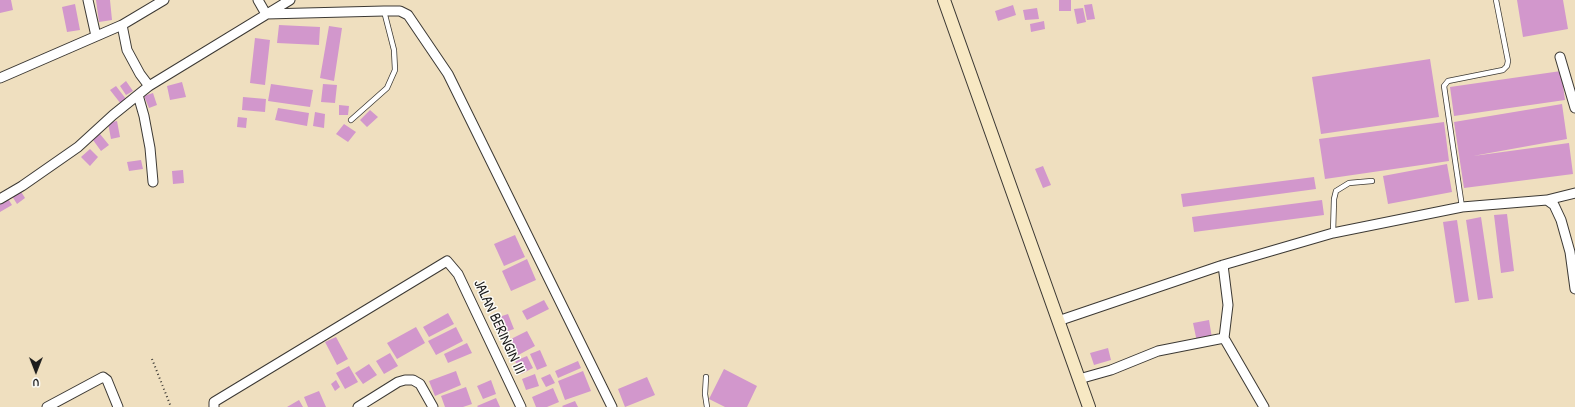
<!DOCTYPE html>
<style>
body{margin:0}
#map{position:relative;width:1575px;height:407px;overflow:hidden;background:#efdfbf;font-family:"Patrick Hand",sans-serif}
canvas{display:block}
.north{position:absolute;left:16px;top:351px;width:40px;height:40px;-webkit-text-stroke:3px #fdfcf7;paint-order:stroke;rotate:180deg;font-size:11px;font-weight:700;line-height:16px;text-align:center;color:#1c1c1c}
.north::after{content:'';display:block;margin:auto;width:14px;height:18px;background:#1c1c1c;clip-path:polygon(50% 0,100% 100%,50% 72%,0 100%)}
</style>
<div id="map">
<canvas width="1575" height="407"></canvas>
<div class="north">U</div>
</div>
<script>
const ctx = document.querySelector('canvas').getContext('2d');
ctx.lineJoin = 'round';
function fillPath(path, color) {
  ctx.fillStyle = color;
  ctx.fill(path, 'evenodd');
}
function toPath(rows) {
  const path = new Path2D();
  for (const r of rows) {
    path.moveTo(r[0], r[1]);
    for (let i = 2; i < r.length; i += 2) path.lineTo(r[i], r[i + 1]);
  }
  return path;
}
function trace(path, color, width, dash) {
  ctx.strokeStyle = color;
  ctx.lineWidth = width;
  ctx.lineCap = dash ? 'butt' : 'round';
  ctx.setLineDash(dash || []);
  ctx.stroke(path);
}
function label(font, color, halo, rows, align = 'center') {
  ctx.font = font + ' "Patrick Hand",sans-serif';
  ctx.lineWidth = 3;
  ctx.setLineDash([]);
  ctx.textBaseline = 'middle';
  ctx.strokeStyle = halo;
  ctx.fillStyle = color;
  for (const [text, x, y, turn = 0] of rows) {
    ctx.save();
    ctx.translate(x, y);
    ctx.rotate((+turn || 0) * Math.PI / 180);
    ctx.textAlign = isNaN(turn) ? turn : align;
    if (halo) ctx.strokeText(text, 0, 0);
    ctx.fillText(text, 0, 0);
    ctx.restore();
  }
}
const building = toPath([
 [0,0,11,0,13,10,0,13],
 [96,0,110,0,112,20,99,22],
 [1059,0,1071,0,1071,11,1059,11],
 [1517,0,1563,0,1568,29,1523,37],
 [75,4,80,30,67,32,62,7],
 [1092,4,1095,19,1087,20,1084,5],
 [1013,5,1016,15,998,21,995,11],
 [1037,8,1039,19,1025,20,1023,10],
 [1083,8,1086,22,1077,24,1074,9],
 [1044,21,1045,29,1031,32,1030,24],
 [279,25,320,27,319,45,277,43],
 [329,26,342,28,334,81,320,78],
 [255,38,270,40,265,85,250,83],
 [1430,59,1439,117,1321,134,1312,77],
 [1561,71,1565,100,1454,116,1450,87],
 [126,81,133,91,126,95,120,86],
 [182,82,186,97,170,100,167,86],
 [271,84,313,90,310,107,268,101],
 [323,84,337,85,335,103,321,102],
 [116,86,126,99,121,104,110,90],
 [153,93,157,105,149,108,144,96],
 [243,97,266,99,265,112,242,110],
 [1562,104,1567,139,1473,156,1569,143,1573,174,1464,188,1454,122],
 [339,105,349,106,348,115,339,115],
 [278,108,309,113,307,126,275,120],
 [370,110,378,117,367,127,360,120],
 [315,112,325,114,324,128,313,126],
 [238,117,247,118,246,128,237,127],
 [117,121,120,137,111,139,108,123],
 [1444,122,1449,161,1325,179,1319,139],
 [344,124,356,132,348,142,336,134],
 [100,134,109,145,101,151,93,140],
 [90,149,98,157,90,166,81,157],
 [141,160,143,169,129,171,127,162],
 [1447,164,1452,192,1388,204,1383,176],
 [1043,166,1051,185,1043,188,1035,169],
 [183,170,184,183,173,184,172,171],
 [1314,177,1316,189,1183,207,1181,194],
 [20,190,25,198,17,204,12,196],
 [7,197,12,205,0,212,0,201],
 [1322,200,1324,215,1194,232,1192,217],
 [1507,214,1514,271,1501,273,1494,215],
 [1481,217,1493,298,1478,300,1466,220],
 [1457,220,1469,301,1455,303,1443,222],
 [515,235,525,257,504,266,494,244],
 [527,259,536,280,511,291,502,271],
 [544,300,549,309,527,320,522,311],
 [448,313,454,324,429,337,423,327],
 [508,314,514,329,499,334,493,319],
 [1209,320,1212,338,1197,342,1193,323],
 [416,327,425,343,397,359,387,343],
 [456,327,463,341,436,355,428,341],
 [527,331,535,346,511,359,503,343],
 [336,337,348,359,337,365,325,342],
 [467,343,472,353,448,363,444,354],
 [1108,348,1111,360,1094,365,1090,353],
 [540,350,547,366,537,370,530,354],
 [390,353,398,366,384,374,376,361],
 [527,356,533,368,521,374,515,361],
 [578,361,581,368,558,378,555,371],
 [369,364,377,375,363,384,355,373],
 [349,366,358,382,345,389,336,373],
 [724,369,757,386,747,407,725,407,709,399],
 [456,371,461,385,435,396,429,381],
 [583,371,591,391,565,400,558,381],
 [535,374,539,386,526,390,522,379],
 [550,374,555,383,546,387,541,378],
 [647,377,655,395,625,407,618,389],
 [336,380,340,387,335,391,331,384],
 [491,380,496,394,483,399,477,386],
 [466,387,472,404,463,407,445,407,441,396],
 [553,388,559,402,547,407,536,407,532,397],
 [319,391,326,407,308,407,304,397],
 [496,398,500,407,478,407,477,406],
 [299,400,303,407,287,407],
 [575,401,578,407,563,407,562,406]
]);
const path = toPath([
 [152,359,171,407]
]);
const lane = toPath([
 [351,120,387,88,395,70,394,50,384,11],
 [1462,207,1444,86,1448,81,1503,70,1507,66,1508,61,1496,0],
 [1333,233,1334,199,1336,191,1349,183,1372,181],
 [706,377,705,394,707,407]
]);
const street = toPath([
 [88,0,96,36],
 [258,0,266,14,384,11,400,11,408,15,448,74,612,407],
 [122,25,127,50,140,74,149,86],
 [1560,57,1575,108],
 [0,78,122,25,164,0],
 [138,95,144,116,150,148,153,182],
 [0,199,22,186,78,147,113,115,149,86,290,0],
 [1547,200,1575,193],
 [1223,265,1228,305,1224,338,1264,407],
 [1058,321,1223,265,1333,233,1462,207,1547,200,1554,205,1561,220,1570,252,1575,289],
 [1079,379,1111,370,1158,351,1224,338],
 [47,407,103,377,107,380,118,407],
 [214,407,214,402,447,261,458,274,521,407],
 [358,407,398,382,405,380,413,380,420,384,433,407]
]);
const secondary = toPath([
 [944,0,1089,407]
]);
const streetNames = [
 ["JALAN BERINGIN III",499,327,65]
];
fillPath(building, '#d297cc');
trace(lane, '#3c3934', 6);
trace(street, '#3c3934', 11);
trace(secondary, '#3c3934', 14);
trace(path, '#3c3934', 2, [1, 3]);
trace(lane, '#fff', 4.5);
trace(street, '#fff', 9);
trace(secondary, '#f7e8c3', 12);
label('15px', '#1c1c1c', '#fdfcf7', streetNames);
</script>
